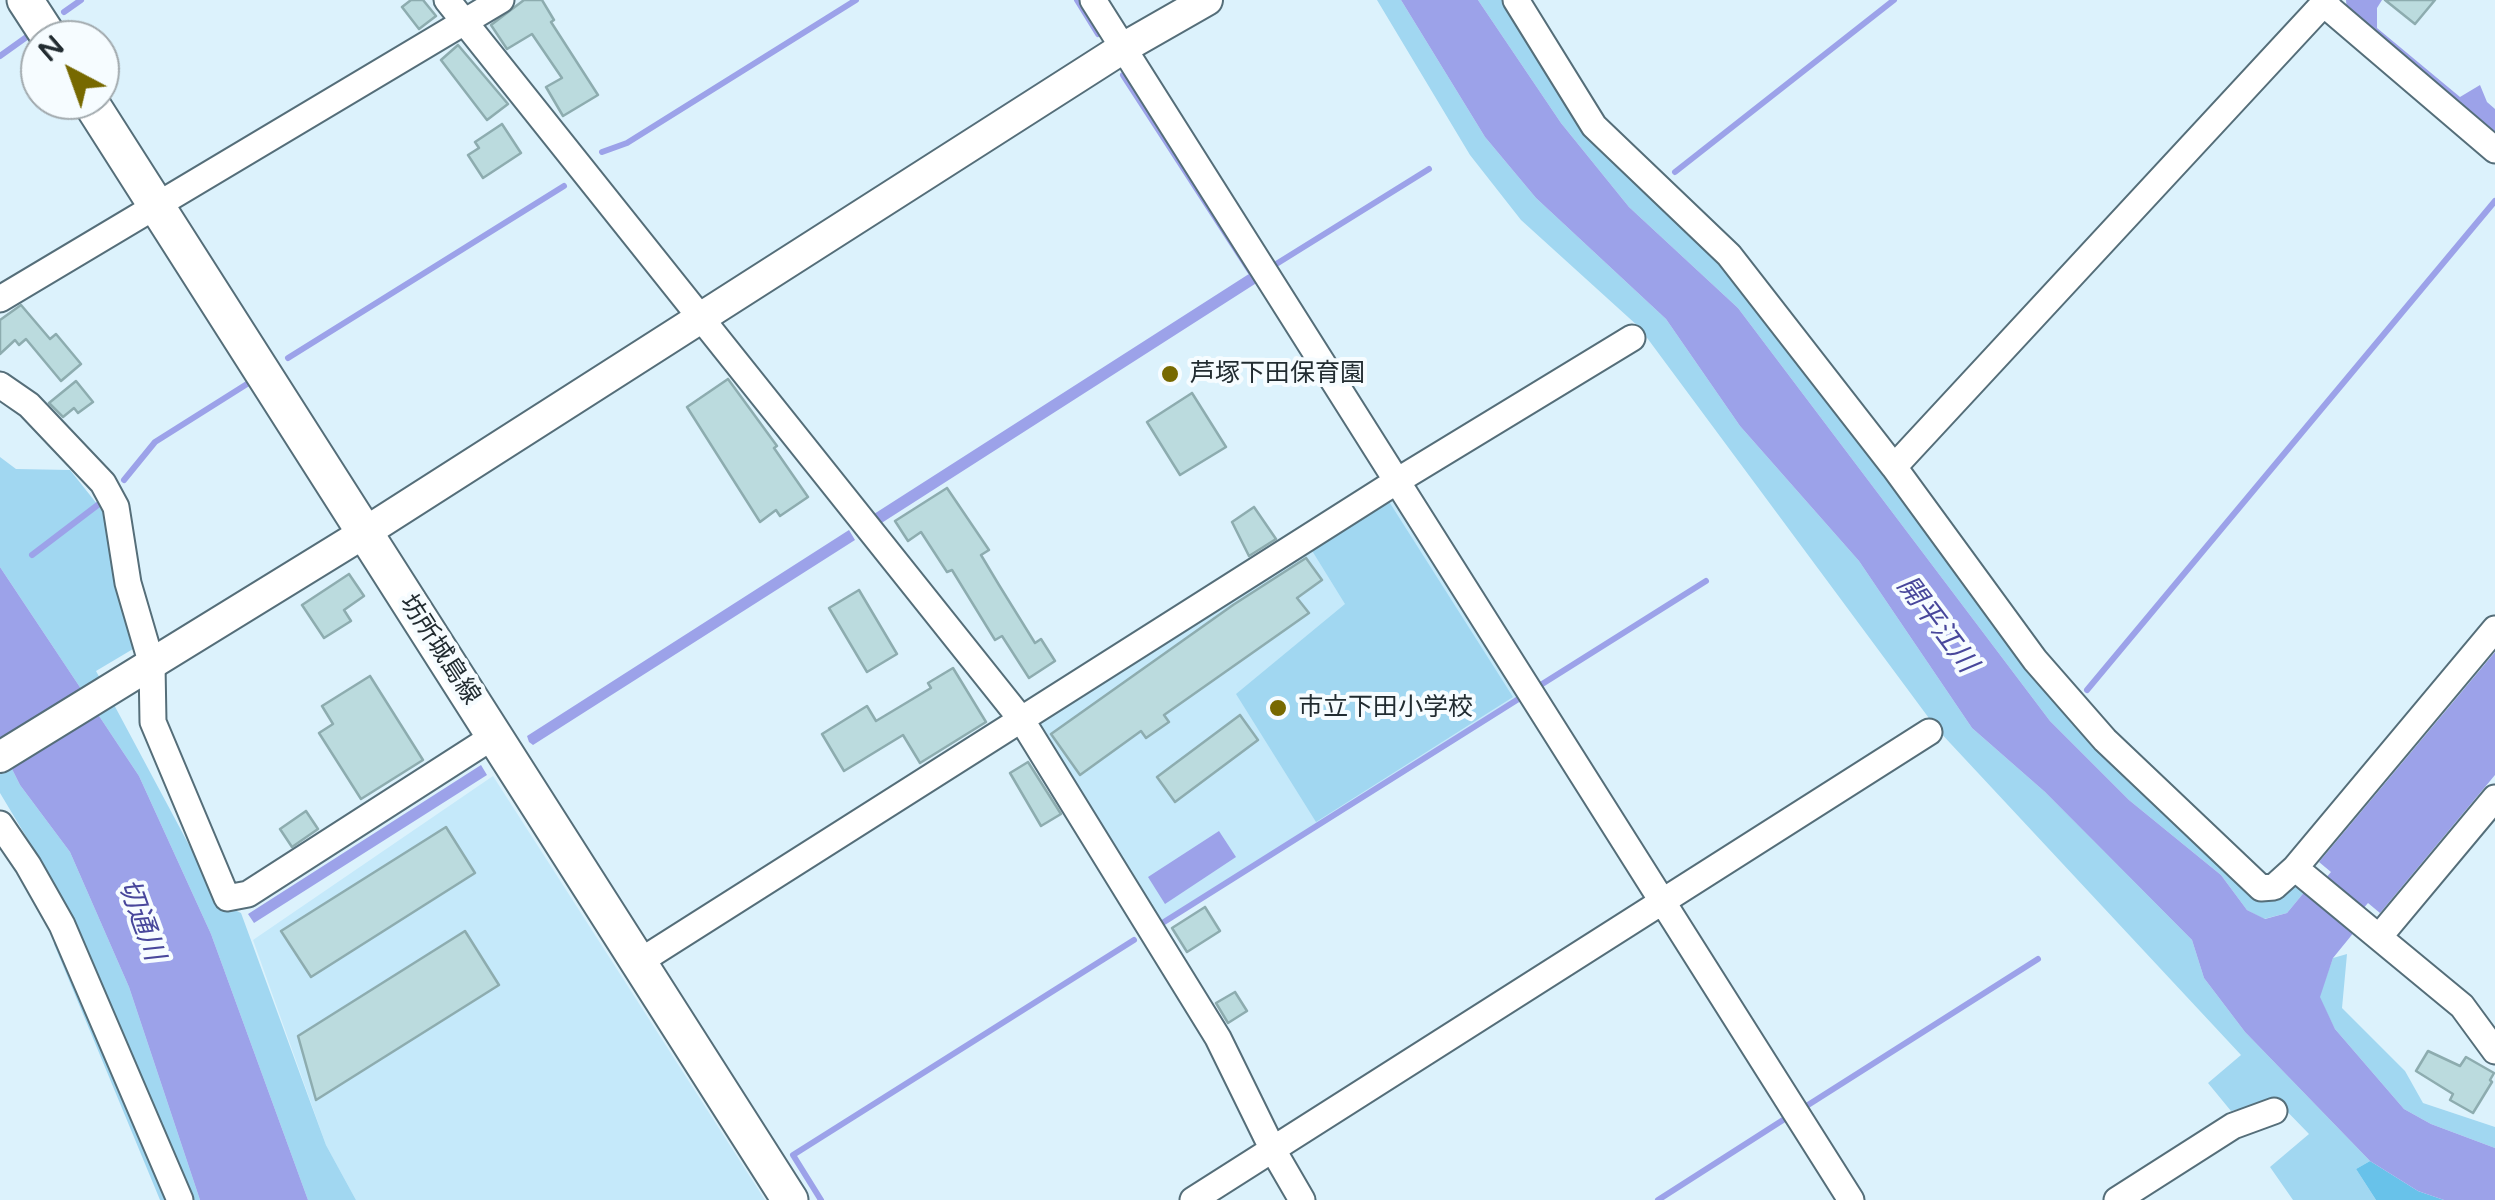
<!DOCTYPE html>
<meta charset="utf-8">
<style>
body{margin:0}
#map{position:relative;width:2495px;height:1200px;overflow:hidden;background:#dcf2fc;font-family:"Varela Round",sans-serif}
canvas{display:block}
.north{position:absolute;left:20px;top:20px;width:100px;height:100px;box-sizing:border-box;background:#f6fcff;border:2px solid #a1a9ad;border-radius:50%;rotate:319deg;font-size:28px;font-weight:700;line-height:40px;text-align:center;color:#222c31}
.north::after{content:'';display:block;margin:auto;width:35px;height:45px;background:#776900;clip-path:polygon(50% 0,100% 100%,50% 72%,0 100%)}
</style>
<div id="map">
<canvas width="2495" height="1200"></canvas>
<div class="north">N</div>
</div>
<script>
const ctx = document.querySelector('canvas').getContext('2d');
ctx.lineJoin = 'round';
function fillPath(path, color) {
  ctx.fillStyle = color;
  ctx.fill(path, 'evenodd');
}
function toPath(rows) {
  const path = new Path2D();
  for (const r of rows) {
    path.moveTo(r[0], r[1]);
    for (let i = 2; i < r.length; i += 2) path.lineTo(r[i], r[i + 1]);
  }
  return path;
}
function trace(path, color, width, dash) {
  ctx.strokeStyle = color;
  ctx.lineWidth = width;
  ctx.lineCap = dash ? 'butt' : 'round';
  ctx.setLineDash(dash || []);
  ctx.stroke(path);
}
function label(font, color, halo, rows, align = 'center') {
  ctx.font = font + ' "Varela Round","Noto Sans JP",sans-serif';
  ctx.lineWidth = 8;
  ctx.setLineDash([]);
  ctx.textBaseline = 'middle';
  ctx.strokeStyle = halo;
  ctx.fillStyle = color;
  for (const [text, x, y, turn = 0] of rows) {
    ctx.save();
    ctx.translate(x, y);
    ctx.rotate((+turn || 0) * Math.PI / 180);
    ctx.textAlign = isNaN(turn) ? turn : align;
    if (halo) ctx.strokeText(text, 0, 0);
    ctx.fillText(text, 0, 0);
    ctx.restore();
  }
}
const built = toPath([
 [1390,491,1522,700,1162,926,1034,716],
 [493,776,765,1200,356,1200,326,1145,253,940]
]);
const green = toPath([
 [1377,0,1401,0,1485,137,1536,198,1666,319,1740,426,1859,561,1972,728,2045,792,2192,940,2204,978,2245,1032,2370,1161,2356,1169,2376,1200,2293,1200,2270,1167,2309,1134,2276,1100,2231,1111,2208,1083,2241,1055,1937,729,1639,327,1521,220,1470,155],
 [1478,0,1503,0,1590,133,1733,273,2067,714,2262,902,2294,886,2306,890,2287,913,2264,919,2247,910,2221,875,2129,800,2050,721,1738,308,1629,207,1561,123],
 [0,457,16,469,70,470,109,519,133,649,96,671,220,903,241,913,326,1145,356,1200,308,1200,211,934,139,776,0,567],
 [1388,500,1513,697,1316,822,1236,694,1345,604,1311,549],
 [0,745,20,785,70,852,129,987,200,1200,160,1200,54,944,60,893,0,793],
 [2347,954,2342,1008,2405,1071,2423,1103,2495,1127,2495,1148,2431,1124,2404,1109,2335,1029,2319,997,2333,958]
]);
const forest = toPath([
 [2370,1161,2418,1191,2444,1200,2376,1200,2356,1169]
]);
const water = toPath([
 [1401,0,1478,0,1561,123,1629,207,1738,308,2050,721,2129,800,2221,875,2247,910,2265,919,2287,913,2306,890,2312,894,2331,872,2319,862,2495,652,2495,775,2380,913,2368,903,2349,925,2355,931,2333,958,2320,997,2335,1029,2404,1109,2431,1124,2495,1148,2495,1200,2444,1200,2418,1191,2370,1161,2245,1032,2204,978,2192,940,2045,792,1972,728,1859,561,1740,426,1666,319,1536,198,1485,137],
 [2346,0,2382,0,2377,8,2377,28,2460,97,2480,85,2487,102,2495,109,2495,138,2347,12],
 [1252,272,1258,282,880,524,874,514],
 [849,530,855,540,533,745,529,742,527,736],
 [0,567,139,776,211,934,308,1200,200,1200,129,987,70,852,20,785,0,745],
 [481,765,487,775,254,923,248,914],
 [1219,831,1236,857,1165,904,1148,877]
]);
const stream = toPath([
 [1077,0,1098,34],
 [64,12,81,0],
 [0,56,28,36],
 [1123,75,1250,271],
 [602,152,627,143,856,0],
 [1675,172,1894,0],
 [1273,266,1429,169],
 [288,358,564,186],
 [124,480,155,442,247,384],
 [32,555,99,504],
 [1539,686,1706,581],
 [2087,690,2495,201],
 [1164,922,1520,698],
 [1808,1105,2038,959],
 [821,1200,793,1155,1134,940],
 [1658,1200,1783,1120]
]);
const building = toPath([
 [411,0,423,0,436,16,419,29,402,7,411,0],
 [524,0,542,0,554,20,551,22,598,95,563,116,546,87,562,78,532,34,507,49,491,25,524,0],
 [2385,0,2435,0,2415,24,2385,0],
 [458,45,508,104,487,120,441,60,458,45],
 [502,124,521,153,483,178,468,155,479,148,475,142,502,124],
 [21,305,50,339,56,334,81,364,61,381,26,339,19,345,15,340,0,354,0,320,21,305],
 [728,379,777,446,774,448,808,497,780,516,776,510,760,522,687,407,728,379],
 [76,381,93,402,78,413,74,408,63,417,49,403,76,381],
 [1192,393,1226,447,1180,475,1147,422,1192,393],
 [947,488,989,550,981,555,999,585,1035,643,1041,639,1055,661,1029,678,1002,636,995,640,952,570,947,572,921,532,908,541,895,521,947,488],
 [1254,507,1276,539,1249,556,1232,522,1254,507],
 [1306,558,1322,580,1297,598,1309,613,1164,715,1169,722,1146,738,1141,731,1080,775,1051,734,1233,605,1306,558],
 [349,574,364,596,344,610,351,621,324,638,302,605,349,574],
 [859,590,897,654,867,672,829,608,859,590],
 [953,668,986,722,920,763,903,735,844,771,822,734,867,706,876,721,931,688,928,683,953,668],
 [370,676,423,760,361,799,319,733,333,724,322,706,370,676],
 [1240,715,1258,740,1175,802,1157,777,1240,715],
 [1028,762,1061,814,1041,826,1010,773,1028,762],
 [306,811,318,829,292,847,280,829,306,811],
 [446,827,475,873,311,977,281,931,446,827],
 [1205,907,1220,931,1187,952,1172,928,1205,907],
 [465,931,499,985,316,1100,298,1036,465,931],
 [1235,992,1247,1011,1228,1023,1216,1003,1235,992],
 [2428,1051,2460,1066,2466,1057,2494,1073,2490,1080,2492,1082,2473,1113,2450,1100,2453,1094,2416,1071,2428,1051]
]);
const minor = toPath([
 [447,0,1021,719,1218,1038,1273,1150,1302,1200],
 [1093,0,1851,1200],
 [1516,0,1594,126,1729,255,1894,467,2035,660,2105,740,2261,888,2274,887,2295,868,2495,629],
 [2324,4,2495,150],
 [0,299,501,0],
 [0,385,29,405,103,483,116,507,128,583,152,665,153,722,227,898,248,894,494,736],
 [1894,467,2327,0],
 [0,824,28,865,62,925,180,1200],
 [2295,868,2462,1006,2495,1051],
 [2379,937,2495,798],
 [639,962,1397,481,1632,338],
 [1193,1200,1929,732],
 [2117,1200,2233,1126,2274,1111]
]);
const tertiary = toPath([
 [0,757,364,533,1123,48,1207,0]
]);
const secondary = toPath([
 [25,0,51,40],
 [89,100,790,1200]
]);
const markers = [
 [1170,374,10,"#776900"],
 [1278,708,10,"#776900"]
];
const poiNames = [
 ["芦塚下田保育園",1190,374],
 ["市立下田小学校",1298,708]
];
const streetNames = [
 ["坊所城島線",439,650,57]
];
const waterNames = [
 ["開平江川",1936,625,53],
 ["切通川",140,920,70]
];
fillPath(built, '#c5e9fa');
fillPath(green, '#a1d7f1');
fillPath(forest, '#68c2ea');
fillPath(water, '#9ca2e9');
trace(stream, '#9ca2e9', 6);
fillPath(building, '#bbdbde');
trace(building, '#8dacaf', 2.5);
trace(minor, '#556e79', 29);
trace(tertiary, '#556e79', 34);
trace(secondary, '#556e79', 39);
trace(minor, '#fff', 25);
trace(tertiary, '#fff', 30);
trace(secondary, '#fff', 35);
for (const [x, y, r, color] of markers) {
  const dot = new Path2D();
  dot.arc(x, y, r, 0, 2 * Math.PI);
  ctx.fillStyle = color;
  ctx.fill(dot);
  trace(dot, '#f6fcff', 4);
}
label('25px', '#222c31', '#f6fcff', poiNames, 'left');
label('25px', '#222c31', '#f6fcff', streetNames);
label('italic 28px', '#48479b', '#f6fcff', waterNames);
</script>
